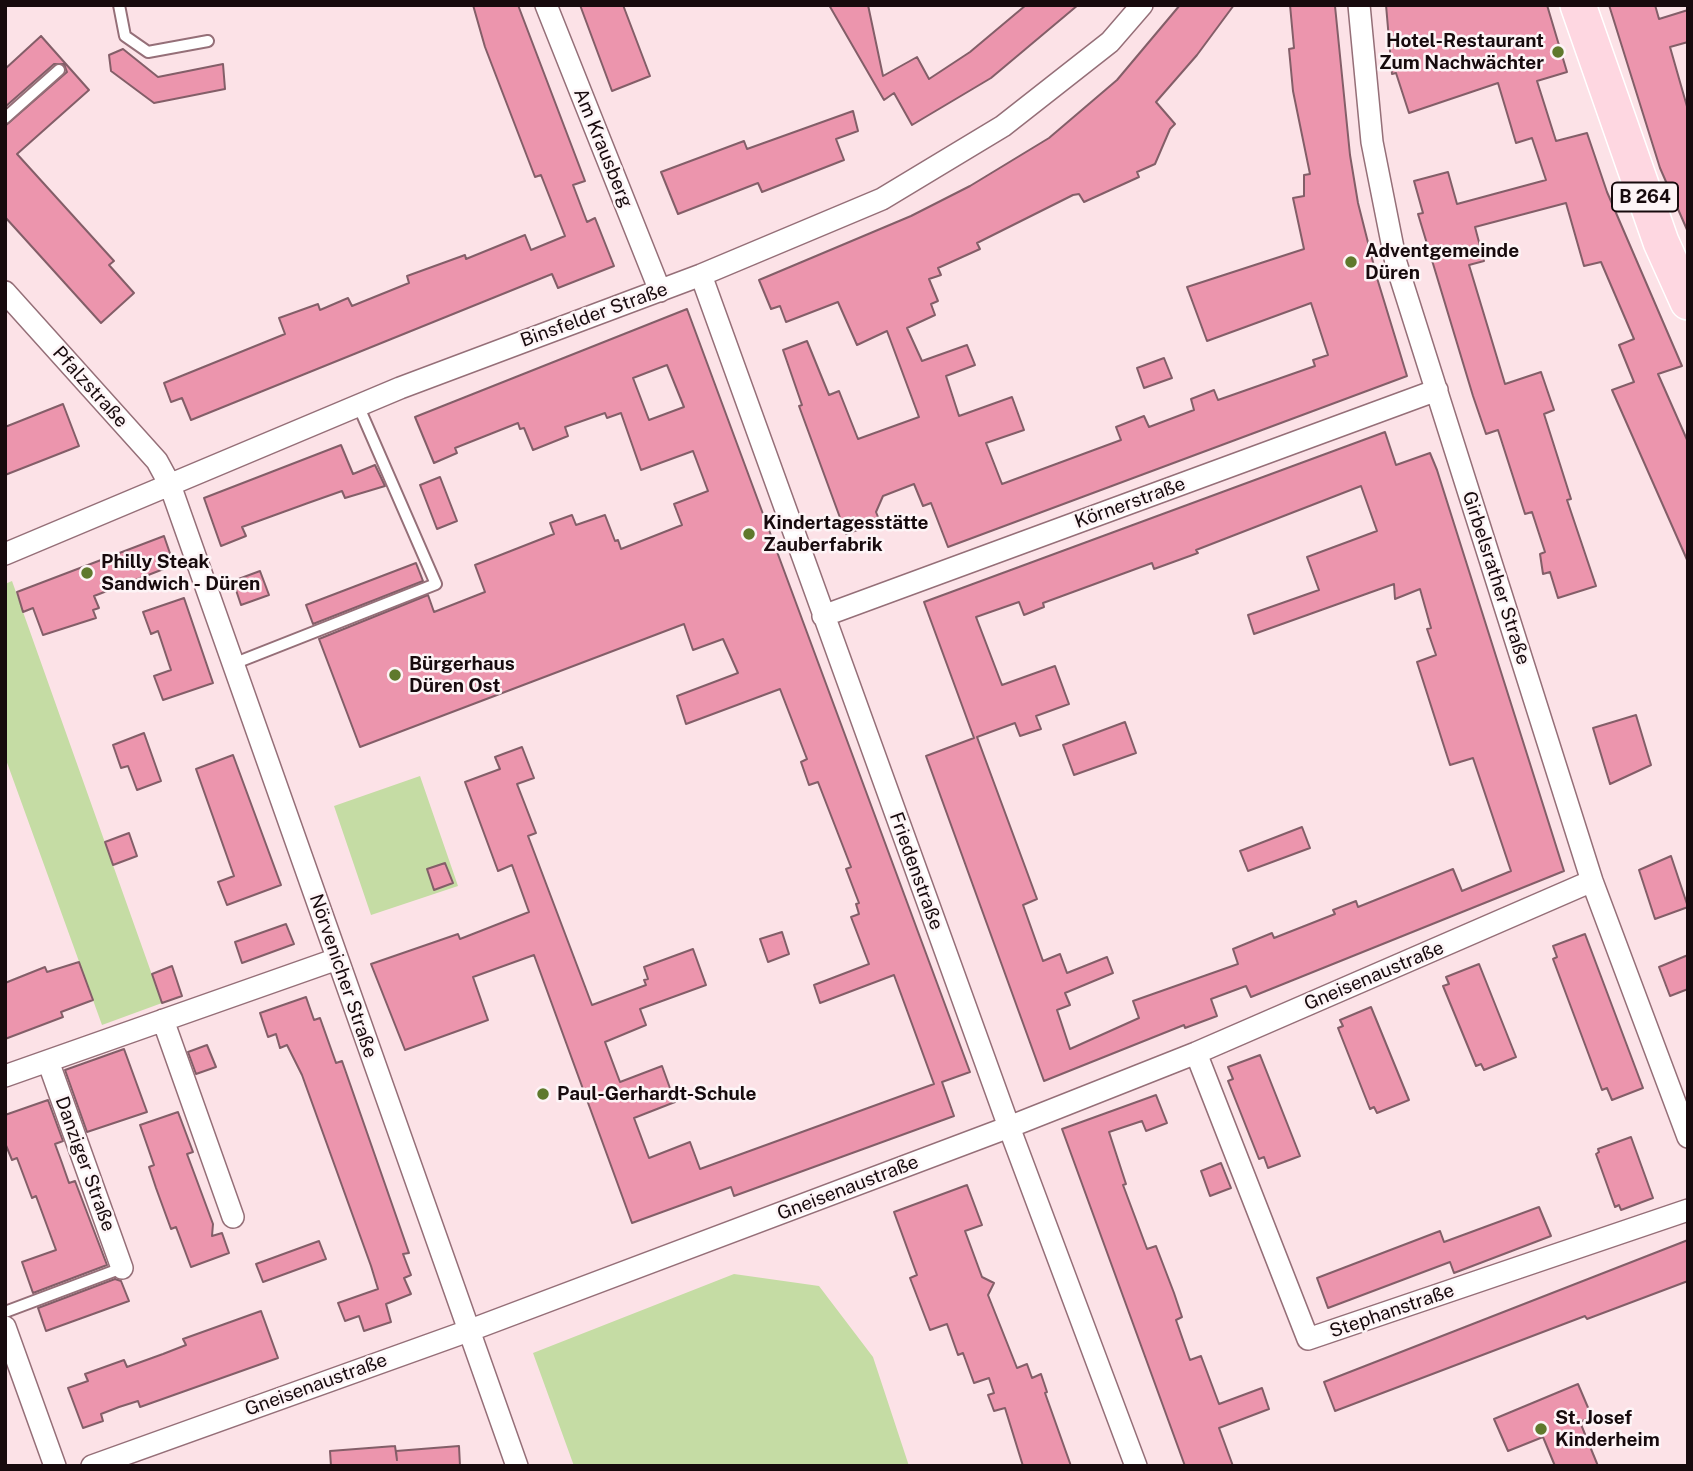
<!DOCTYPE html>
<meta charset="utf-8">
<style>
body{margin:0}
#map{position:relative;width:1693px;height:1471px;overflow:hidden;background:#fce2e7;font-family:"Public Sans",sans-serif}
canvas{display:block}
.frame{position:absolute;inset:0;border:7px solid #170a0d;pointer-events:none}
</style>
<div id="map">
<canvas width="1693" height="1471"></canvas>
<div class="frame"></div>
</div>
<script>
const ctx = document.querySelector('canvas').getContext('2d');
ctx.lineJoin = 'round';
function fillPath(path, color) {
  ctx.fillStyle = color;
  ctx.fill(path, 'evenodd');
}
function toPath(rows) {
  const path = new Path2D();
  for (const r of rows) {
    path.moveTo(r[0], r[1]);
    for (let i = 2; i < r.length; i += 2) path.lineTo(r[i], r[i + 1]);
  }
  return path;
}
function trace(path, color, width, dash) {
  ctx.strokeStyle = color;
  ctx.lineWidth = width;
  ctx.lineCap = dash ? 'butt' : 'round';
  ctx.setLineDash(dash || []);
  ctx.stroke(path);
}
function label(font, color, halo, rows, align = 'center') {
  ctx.font = font + ' "Public Sans",sans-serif';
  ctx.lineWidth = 5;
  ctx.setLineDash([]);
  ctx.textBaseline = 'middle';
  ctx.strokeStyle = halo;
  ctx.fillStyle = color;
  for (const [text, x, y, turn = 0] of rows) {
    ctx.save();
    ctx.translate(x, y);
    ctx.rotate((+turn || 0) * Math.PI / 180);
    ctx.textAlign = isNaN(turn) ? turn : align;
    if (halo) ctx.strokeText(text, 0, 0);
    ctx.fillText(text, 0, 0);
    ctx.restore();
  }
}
const green = toPath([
 [12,581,162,1003,102,1025,5,757,5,584],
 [420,776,458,886,371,915,334,806],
 [734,1274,819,1286,873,1357,909,1466,574,1466,533,1353]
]);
const building = toPath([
 [473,5,518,5,585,181,573,185,587,222,595,218,614,266,558,288,552,274,191,420,182,398,171,402,164,383,285,334,279,318,318,304,320,310,348,298,352,306,409,283,407,276,465,255,466,259,525,235,531,250,565,236,541,175,535,177,485,47,473,5],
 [580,5,623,5,650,76,612,91,580,5],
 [829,5,868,5,883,76,917,57,929,79,970,52,1026,5,1078,5,991,78,912,125,894,93,884,100,829,5],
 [1180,5,1234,5,1197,55,1156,102,1175,124,1170,129,1155,164,1137,172,1139,177,1084,202,1079,194,1073,195,977,243,980,249,938,268,941,275,929,279,938,301,931,304,935,315,907,328,922,361,967,345,975,365,946,376,959,416,1012,397,1024,430,986,443,1002,484,1121,440,1116,427,1144,416,1149,427,1194,410,1191,399,1214,390,1218,400,1315,366,1313,360,1328,355,1311,303,1207,341,1187,287,1304,249,1293,198,1304,196,1304,175,1310,174,1293,91,1289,49,1294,48,1290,5,1326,5,1335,6,1350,155,1358,203,1377,278,1407,376,948,547,931,503,923,506,914,484,883,496,876,512,880,522,846,534,799,406,802,405,783,350,807,341,829,395,839,391,858,439,919,417,887,331,857,345,838,302,786,322,780,306,771,309,759,280,911,216,970,186,1049,138,1117,80,1180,5],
 [1386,5,1547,5,1567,72,1537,81,1556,141,1587,133,1607,192,1682,366,1658,374,1688,442,1688,562,1612,390,1634,382,1619,345,1634,339,1601,262,1584,266,1566,203,1475,227,1484,261,1469,265,1505,384,1541,372,1554,410,1544,414,1571,499,1567,500,1596,586,1558,598,1550,572,1543,574,1540,554,1545,552,1532,512,1525,514,1498,430,1486,434,1473,396,1418,214,1423,213,1414,181,1448,172,1457,204,1546,180,1532,138,1516,143,1498,83,1409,113,1396,73,1392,74,1386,5],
 [1609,5,1655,5,1659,19,1688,10,1688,42,1670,47,1688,110,1688,232,1660,168,1609,5],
 [41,36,89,90,17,154,114,261,109,265,134,293,101,323,5,217,5,126,67,72,64,64,54,64,5,107,5,69,41,36],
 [123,49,158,77,223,64,225,89,154,103,111,71,109,55,123,49],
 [853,111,858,131,836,139,844,160,762,192,758,183,678,214,661,172,744,141,747,149,853,111],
 [687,309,970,1072,942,1082,954,1116,734,1196,731,1187,632,1223,534,955,473,977,488,1020,405,1050,371,964,458,934,460,939,529,912,512,865,498,871,465,782,500,769,495,757,522,747,534,778,517,784,536,833,528,836,592,1005,646,985,644,980,648,979,644,967,693,949,706,985,640,1009,646,1025,605,1042,620,1082,662,1066,675,1102,634,1118,649,1158,690,1142,700,1169,934,1084,894,975,820,1003,814,985,869,964,851,917,859,914,856,904,859,903,846,869,851,867,818,782,809,785,801,762,807,759,780,689,686,724,677,696,738,673,723,639,693,650,684,624,360,747,319,639,428,595,434,612,485,592,475,565,554,534,550,523,572,515,576,525,605,515,615,541,618,540,621,549,682,525,674,504,708,491,693,451,641,470,621,413,607,418,605,413,565,427,568,436,533,450,524,428,520,429,518,423,455,448,457,453,434,463,415,417,687,309],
 [667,365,684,407,649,420,633,378,667,365],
 [1164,358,1172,378,1144,388,1137,368,1164,358],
 [63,404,79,446,5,475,5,427,63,404],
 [1385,432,1396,465,1430,453,1437,470,1564,871,1251,997,1246,986,1211,999,1217,1016,1185,1028,1184,1025,1044,1081,926,756,974,738,924,602,1385,432],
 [1361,486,1377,531,1307,557,1319,590,1248,615,1254,634,1394,584,1395,599,1420,589,1431,628,1427,629,1436,655,1417,662,1450,765,1473,758,1511,871,1462,891,1453,869,1358,907,1356,901,1333,910,1335,914,1274,938,1272,933,1233,949,1238,964,1133,1001,1139,1018,1070,1049,1057,1010,1070,1005,1065,993,1113,973,1107,957,1067,973,1060,954,1043,961,1023,905,1037,899,977,737,1015,723,1020,736,1041,729,1036,716,1069,704,1055,666,1002,685,976,617,1019,602,1024,615,1044,607,1043,603,1152,563,1154,569,1198,553,1196,550,1361,486],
 [341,445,353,474,375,465,385,486,345,498,342,491,308,503,242,527,246,536,221,546,204,498,341,445],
 [440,477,457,521,437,529,420,485,440,477],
 [164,536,174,565,94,596,99,608,93,610,96,618,43,635,33,608,23,612,17,592,164,536],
 [416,563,423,581,313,624,306,605,416,563],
 [260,571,269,595,241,605,233,581,260,571],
 [184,598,213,683,163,700,154,676,171,670,158,631,151,634,143,612,184,598],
 [1636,715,1651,765,1610,784,1593,728,1636,715],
 [1125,722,1136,753,1074,775,1063,745,1125,722],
 [144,733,161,781,137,790,128,766,121,768,113,745,144,733],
 [233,755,281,885,227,905,218,882,234,876,196,769,233,755],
 [1302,827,1310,848,1248,871,1240,851,1302,827],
 [129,833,137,856,113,865,105,842,129,833],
 [1671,856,1688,907,1655,919,1639,870,1671,856],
 [445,863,453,883,434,890,427,869,445,863],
 [286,924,294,944,242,963,235,942,286,924],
 [782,932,789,954,768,962,760,939,782,932],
 [1585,934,1643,1088,1612,1100,1607,1088,1602,1090,1553,959,1557,957,1553,946,1585,934],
 [1688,955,1688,989,1670,996,1659,967,1688,955],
 [79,962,93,1000,61,1012,63,1017,5,1039,5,983,45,967,47,972,79,962],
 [1479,964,1516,1057,1484,1070,1481,1064,1476,1066,1443,986,1449,984,1446,977,1479,964],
 [172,966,182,996,162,1003,152,974,172,966],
 [306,997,314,1020,320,1018,336,1063,342,1061,409,1253,403,1254,411,1275,404,1278,411,1294,386,1304,391,1322,364,1331,359,1316,345,1321,338,1303,378,1289,371,1266,302,1075,287,1045,280,1048,276,1034,268,1037,260,1013,306,997],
 [1371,1007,1409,1100,1377,1113,1374,1107,1370,1109,1338,1028,1343,1026,1340,1020,1371,1007],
 [207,1045,216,1067,196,1074,188,1052,207,1045],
 [124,1049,147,1112,87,1132,65,1070,124,1049],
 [1260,1055,1300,1156,1268,1168,1264,1157,1259,1159,1228,1081,1233,1079,1228,1067,1260,1055],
 [1156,1095,1167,1123,1146,1131,1142,1121,1109,1132,1126,1184,1123,1185,1147,1249,1156,1246,1174,1293,1182,1317,1176,1320,1190,1360,1201,1356,1219,1404,1262,1388,1269,1409,1219,1428,1233,1466,1185,1466,1062,1129,1156,1095],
 [48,1100,63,1141,55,1144,62,1163,69,1183,75,1181,107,1265,33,1293,22,1262,56,1250,36,1196,32,1198,17,1158,12,1160,5,1143,5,1115,48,1100],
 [178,1112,193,1152,187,1154,213,1224,212,1236,222,1233,229,1253,191,1267,176,1227,171,1229,156,1188,149,1167,154,1165,140,1125,178,1112],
 [1631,1137,1653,1198,1621,1210,1619,1205,1615,1207,1596,1154,1599,1152,1598,1149,1631,1137],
 [1221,1163,1231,1188,1210,1196,1201,1171,1221,1163],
 [967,1185,982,1225,965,1231,982,1277,994,1283,988,1295,1017,1368,1027,1364,1032,1378,1041,1374,1047,1392,1045,1393,1071,1466,1023,1466,1005,1408,994,1411,988,1395,994,1393,989,1378,974,1383,963,1353,958,1355,947,1324,930,1330,910,1278,917,1275,894,1212,967,1185],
 [1539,1207,1551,1236,1454,1273,1450,1262,1328,1308,1317,1278,1440,1231,1444,1242,1539,1207],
 [1688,1240,1688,1281,1587,1319,1585,1316,1335,1411,1324,1382,1688,1240],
 [319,1241,326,1259,263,1282,256,1264,319,1241],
 [115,1279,121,1281,129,1301,46,1331,38,1308,115,1279],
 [261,1311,278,1358,140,1407,138,1401,119,1407,101,1414,103,1421,83,1428,68,1388,88,1381,85,1374,124,1360,127,1367,163,1354,186,1345,183,1339,261,1311],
 [1578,1384,1592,1417,1580,1422,1598,1466,1555,1466,1543,1437,1508,1451,1494,1419,1578,1384],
 [395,1446,397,1460,396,1451,459,1446,460,1466,331,1466,330,1451,395,1446]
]);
const service = toPath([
 [119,5,125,36,148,52,208,41],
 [5,118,59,70],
 [233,664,436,584,358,405],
 [5,1312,122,1268]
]);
const minor = toPath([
 [546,5,660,291],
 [1359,5,1372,142,1396,263,1592,881,1688,1137],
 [701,275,1009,1127,1136,1466],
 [5,292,157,461,170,485,517,1466],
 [5,554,400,388,701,275,882,199,1003,126,1110,42,1142,5],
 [823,616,1437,390],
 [163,1020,233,1217],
 [1196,1053,1308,1339,1688,1210],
 [48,1061,122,1268],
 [5,1076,337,959],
 [5,1327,55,1466],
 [92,1466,468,1331,1009,1127,1196,1053,1592,881]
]);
const primary = toPath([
 [1578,5,1661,242,1688,302]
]);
const markers = [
 [1558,52,7,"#5f792c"],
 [1351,262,7,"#5f792c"],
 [749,534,7,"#5f792c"],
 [87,573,7,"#5f792c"],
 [395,675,7,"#5f792c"],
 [543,1094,7,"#5f792c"],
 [1541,1429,7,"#5f792c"]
];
const shields = [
 [1645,197,66]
];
const shieldNames = [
 ["B 264",1645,197]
];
const poiNames = [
 ["Hotel-Restaurant",1544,41,"right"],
 ["Zum Nachwächter",1544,63,"right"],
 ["Adventgemeinde",1365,251],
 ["Düren",1365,273],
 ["Kindertagesstätte",763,523],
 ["Zauberfabrik",763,545],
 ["Philly Steak",101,562],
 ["Sandwich - Düren",101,584],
 ["Bürgerhaus",409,664],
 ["Düren Ost",409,686],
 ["Paul-Gerhardt-Schule",557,1094],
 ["St. Josef",1555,1418],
 ["Kinderheim",1555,1440]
];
const streetNames = [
 ["Am Krausberg",603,148,68],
 ["Binsfelder Straße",594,315,-20],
 ["Pfalzstraße",90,387,48],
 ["Körnerstraße",1130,503,-20],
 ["Girbelsrather Straße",1496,578,72],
 ["Friedenstraße",916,871,70],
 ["Nörvenicher Straße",343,976,71],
 ["Gneisenaustraße",1374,976,-23],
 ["Danziger Straße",85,1164,70],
 ["Gneisenaustraße",848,1188,-21],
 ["Stephanstraße",1392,1311,-19],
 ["Gneisenaustraße",316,1385,-20]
];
fillPath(green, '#c5dca4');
fillPath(building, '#ec95ad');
trace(building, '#835e68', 2);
trace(service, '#956f78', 14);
trace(minor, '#956f78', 24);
trace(primary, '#fff', 38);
trace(service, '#fff', 10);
trace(minor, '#fff', 21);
trace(primary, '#fed7e1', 35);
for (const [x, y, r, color] of markers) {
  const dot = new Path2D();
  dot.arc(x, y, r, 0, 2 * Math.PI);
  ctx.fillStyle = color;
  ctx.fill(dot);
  trace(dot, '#fdf4f6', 2.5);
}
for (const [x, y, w] of shields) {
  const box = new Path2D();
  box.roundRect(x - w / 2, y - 14.5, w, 29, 5);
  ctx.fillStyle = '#fdf4f6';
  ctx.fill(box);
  trace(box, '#170a0d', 2);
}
label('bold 18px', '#170a0d', null, shieldNames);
label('bold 19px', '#170a0d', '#fdf4f6', poiNames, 'left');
label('19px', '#170a0d', '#fdf4f6', streetNames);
</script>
